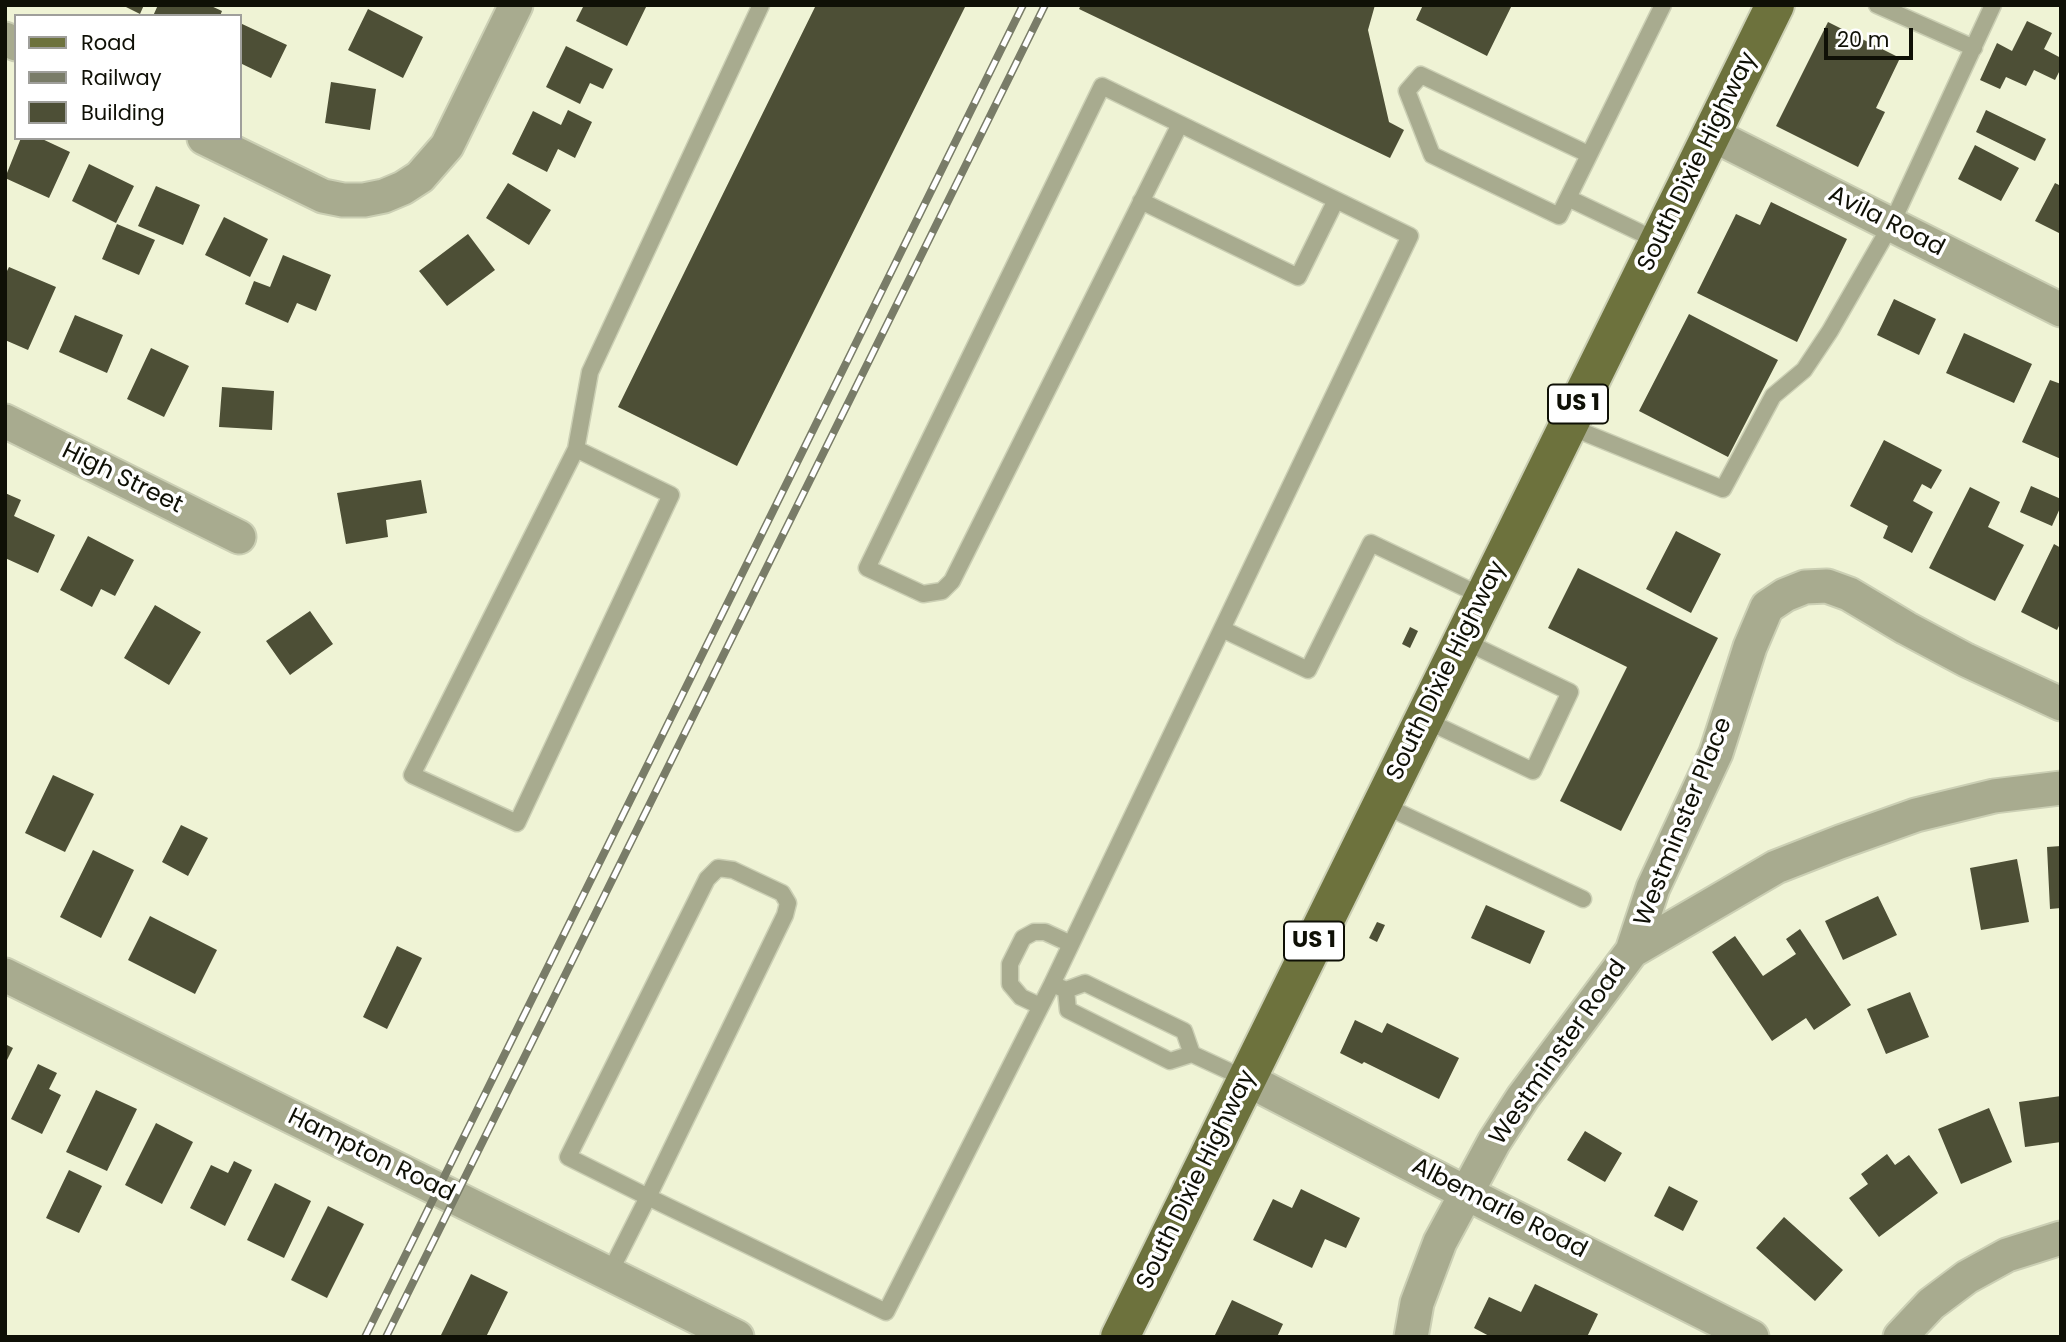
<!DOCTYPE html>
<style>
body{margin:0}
#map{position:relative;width:2066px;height:1342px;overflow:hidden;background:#eff3d5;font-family:Poppins,sans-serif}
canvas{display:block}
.frame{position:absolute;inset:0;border:7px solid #0f1006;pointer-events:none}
.legend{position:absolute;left:14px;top:14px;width:228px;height:126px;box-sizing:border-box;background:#fff;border:2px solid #9f9f9b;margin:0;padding:9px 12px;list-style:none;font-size:21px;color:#0f1006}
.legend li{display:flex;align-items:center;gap:14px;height:35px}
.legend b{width:35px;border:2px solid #9f9f9b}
.scale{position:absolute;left:1824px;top:28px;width:89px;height:32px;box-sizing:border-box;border:4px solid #0f1006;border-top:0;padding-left:9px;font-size:21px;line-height:24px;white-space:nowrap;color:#0f1006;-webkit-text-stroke:5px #fff;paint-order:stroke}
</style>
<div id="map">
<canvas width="2066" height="1342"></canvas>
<div class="frame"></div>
<ul class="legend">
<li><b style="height:9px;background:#6d723d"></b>Road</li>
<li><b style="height:9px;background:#797c68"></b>Railway</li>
<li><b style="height:19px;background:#4d4f36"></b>Building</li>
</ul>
<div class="scale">20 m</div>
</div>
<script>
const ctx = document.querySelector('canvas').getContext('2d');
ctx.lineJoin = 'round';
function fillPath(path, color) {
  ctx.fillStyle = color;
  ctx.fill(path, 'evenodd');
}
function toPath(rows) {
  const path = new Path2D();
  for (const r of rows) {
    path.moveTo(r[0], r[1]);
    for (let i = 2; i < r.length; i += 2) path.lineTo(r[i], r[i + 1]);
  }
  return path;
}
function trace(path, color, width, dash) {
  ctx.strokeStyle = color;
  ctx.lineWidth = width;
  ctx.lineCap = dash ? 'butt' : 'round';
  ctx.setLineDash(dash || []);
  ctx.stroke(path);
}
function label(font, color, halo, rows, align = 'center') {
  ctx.font = font + ' Poppins,sans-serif';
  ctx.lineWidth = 7;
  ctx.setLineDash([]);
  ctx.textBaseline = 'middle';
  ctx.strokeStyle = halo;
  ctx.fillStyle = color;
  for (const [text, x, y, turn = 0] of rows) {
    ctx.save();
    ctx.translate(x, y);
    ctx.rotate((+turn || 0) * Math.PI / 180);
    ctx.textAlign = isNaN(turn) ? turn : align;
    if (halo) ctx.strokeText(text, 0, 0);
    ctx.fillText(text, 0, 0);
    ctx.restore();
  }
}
const building = toPath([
 [122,5,144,5,140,14],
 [158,5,209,5,222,11,220,16,153,16],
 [584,5,598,6,647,5,627,46,576,21],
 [816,5,966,5,737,466,618,407],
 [1081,5,1375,5,1368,30,1389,122,1404,130,1390,158,1079,9],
 [1423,5,1512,5,1487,56,1416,20],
 [368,9,423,37,403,78,348,50],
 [2027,21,2052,33,2044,49,2061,58,2061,68,2055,80,2034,70,2026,86,2006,77,2000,89,1980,80,1997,43,2012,51],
 [1828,22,1900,58,1876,108,1885,112,1858,167,1776,126],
 [240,23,287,45,271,78,240,63],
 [566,46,613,69,603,89,590,83,580,104,546,87],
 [331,82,376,89,370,130,325,123],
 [568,110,592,122,575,158,558,149,547,172,512,154,533,111,561,125],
 [1986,110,2046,139,2035,161,1976,132],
 [21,138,40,138,70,152,49,198,5,178],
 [1975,145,2019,168,2001,201,1958,179],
 [89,164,134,186,116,223,72,201],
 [508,183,551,210,529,245,486,218],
 [2055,183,2061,186,2061,234,2035,221],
 [156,186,200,205,183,245,138,226],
 [1771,202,1847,239,1797,342,1697,293,1736,214,1760,225],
 [224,217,268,239,250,277,205,255],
 [117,224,155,240,139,275,102,259],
 [468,234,495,270,447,306,419,271],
 [283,255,331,275,316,311,297,303,288,323,245,304,254,281,270,287],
 [9,267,56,287,28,350,5,340,5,275],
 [1894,299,1936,319,1919,355,1877,335],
 [1689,314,1778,360,1728,457,1639,411],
 [75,315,123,335,107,373,59,352],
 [1964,333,2032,364,2014,403,1946,373],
 [151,348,189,366,164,417,127,399],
 [2050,380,2061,384,2061,459,2022,442],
 [222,387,274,391,272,430,219,427],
 [1884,440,1942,470,1931,489,1922,484,1913,501,1933,512,1912,553,1883,538,1888,526,1850,506],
 [421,480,427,513,386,520,388,537,346,544,337,493],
 [2031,486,2061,499,2061,506,2052,526,2020,512],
 [1970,487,2000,502,1988,527,2024,545,1995,601,1929,568],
 [5,493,21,500,14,516,55,535,38,573,5,558],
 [1676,531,1721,554,1691,613,1646,589],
 [88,536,134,560,115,596,101,589,92,607,60,590],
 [2054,544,2061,548,2061,622,2057,630,2021,612],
 [1578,568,1718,638,1621,831,1560,801,1627,667,1548,628],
 [155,605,201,632,169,685,124,658],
 [310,611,333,644,290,675,266,641],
 [1410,627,1418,631,1410,648,1402,644],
 [53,775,94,794,65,852,25,833],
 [181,825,208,838,188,876,162,862],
 [2061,846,2061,908,2050,909,2047,847],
 [93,850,134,870,101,938,60,917],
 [2017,859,2029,922,1981,930,1970,868],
 [1878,896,1897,935,1843,960,1825,921],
 [1486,905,1545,931,1530,964,1471,938],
 [150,916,217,950,195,994,128,960],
 [1377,922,1385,925,1377,942,1369,938],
 [1800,929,1851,1005,1814,1030,1806,1018,1772,1041,1712,952,1735,936,1763,976,1796,954,1786,939],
 [397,946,422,958,387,1029,363,1017],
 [1910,992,1929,1037,1886,1054,1867,1009],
 [1355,1020,1382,1033,1387,1023,1459,1058,1439,1099,1364,1062,1362,1064,1340,1053],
 [5,1044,13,1048,5,1064],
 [38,1064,57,1073,49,1089,61,1095,42,1134,11,1119],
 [96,1090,137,1109,107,1171,66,1152],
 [2061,1096,2061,1142,2025,1147,2019,1102],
 [1989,1108,2012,1162,1961,1184,1938,1129],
 [156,1123,193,1142,162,1204,125,1185],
 [1585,1131,1622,1153,1605,1182,1567,1160],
 [1887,1154,1895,1165,1909,1155,1938,1193,1879,1237,1849,1198,1868,1184,1861,1174],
 [234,1161,252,1170,225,1226,190,1208,211,1165,228,1173],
 [69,1170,102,1186,79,1233,46,1218],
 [275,1183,311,1201,284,1258,247,1240],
 [1669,1186,1698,1201,1683,1231,1654,1216],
 [1301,1189,1360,1218,1346,1248,1325,1239,1312,1268,1253,1240,1273,1199,1292,1208],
 [328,1206,364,1224,327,1298,291,1280],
 [1784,1217,1843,1270,1815,1301,1756,1248],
 [471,1274,508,1292,486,1337,440,1337],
 [1535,1284,1598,1314,1587,1337,1491,1337,1474,1328,1489,1297,1521,1312],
 [1232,1300,1283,1324,1277,1337,1214,1337]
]);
const service = toPath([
 [1877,5,1974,48],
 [1588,154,1421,75,1407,91,1432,155,1559,216,1663,5],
 [1568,198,1658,241],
 [1141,201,1298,277,1336,200],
 [1568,426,1723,489,1773,396,1804,370,1830,331,1891,225,1993,5],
 [576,449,671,495,517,823,412,775,576,449,590,372,761,5],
 [1222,629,1308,670,1371,543,1484,597],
 [1423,719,1533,771,1570,692,1462,640],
 [1381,804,1583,899],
 [1057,986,1066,990,1085,983,1184,1031,1192,1054],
 [1066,990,1068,1010,1170,1061,1192,1054,1246,1079],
 [1040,1006,1021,997,1010,984,1010,964,1023,938,1034,932,1045,932,1071,944],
 [609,1274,648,1197,785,915,788,903,782,893,733,870,718,868,707,879,568,1157,648,1197,886,1312,1052,984,1410,236,1102,86,867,568,923,594,942,591,952,581,1180,124]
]);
const minor = toPath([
 [5,39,16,44],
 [1711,134,2061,310],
 [204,138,323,196,343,200,364,200,384,196,403,188,420,177,447,146,516,5],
 [5,421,239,537],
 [1632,951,1653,888,1716,753,1750,647,1767,607,1785,595,1805,587,1827,586,1849,594,1906,628,1966,660,2061,704],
 [5,975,737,1337],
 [1246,1079,1466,1193,1752,1337],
 [1411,1337,1417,1303,1440,1242,1494,1142,1523,1097,1632,951,1776,867,1840,842,1916,815,1994,796,2061,788],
 [1900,1337,1931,1304,1967,1277,2007,1255,2061,1238]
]);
const primary = toPath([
 [1120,1337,1775,5]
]);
const rail = toPath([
 [365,1337,1023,5],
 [386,1337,1045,5]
]);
const shields = [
 [1578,404,60],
 [1314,941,60]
];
const shieldNames = [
 ["US 1",1578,404],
 ["US 1",1314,941]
];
const streetNames = [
 ["South Dixie Highway",1698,162,-64],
 ["Avila Road",1886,222,27],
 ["High Street",122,479,26],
 ["South Dixie Highway",1447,671,-64],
 ["Westminster Place",1684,822,-68],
 ["Westminster Road",1559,1053,-55],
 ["Hampton Road",371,1156,26],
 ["South Dixie Highway",1197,1180,-64],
 ["Albemarle Road",1499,1209,27]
];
fillPath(building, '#4d4f36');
trace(service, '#cbcfb4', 19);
trace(minor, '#cbcfb4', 37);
trace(primary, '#cbcfb4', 42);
trace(service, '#a8ab8f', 16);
trace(minor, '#a8ab8f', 33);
trace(primary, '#6d723d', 38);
trace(rail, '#797c68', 8);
trace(rail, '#fff', 5, [16]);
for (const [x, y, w] of shields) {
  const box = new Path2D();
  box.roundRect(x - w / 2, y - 19.5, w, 39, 5);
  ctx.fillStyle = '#fff';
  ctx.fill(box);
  trace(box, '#0f1006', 2);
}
label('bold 23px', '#0f1006', null, shieldNames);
label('24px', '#0f1006', '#fff', streetNames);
</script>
